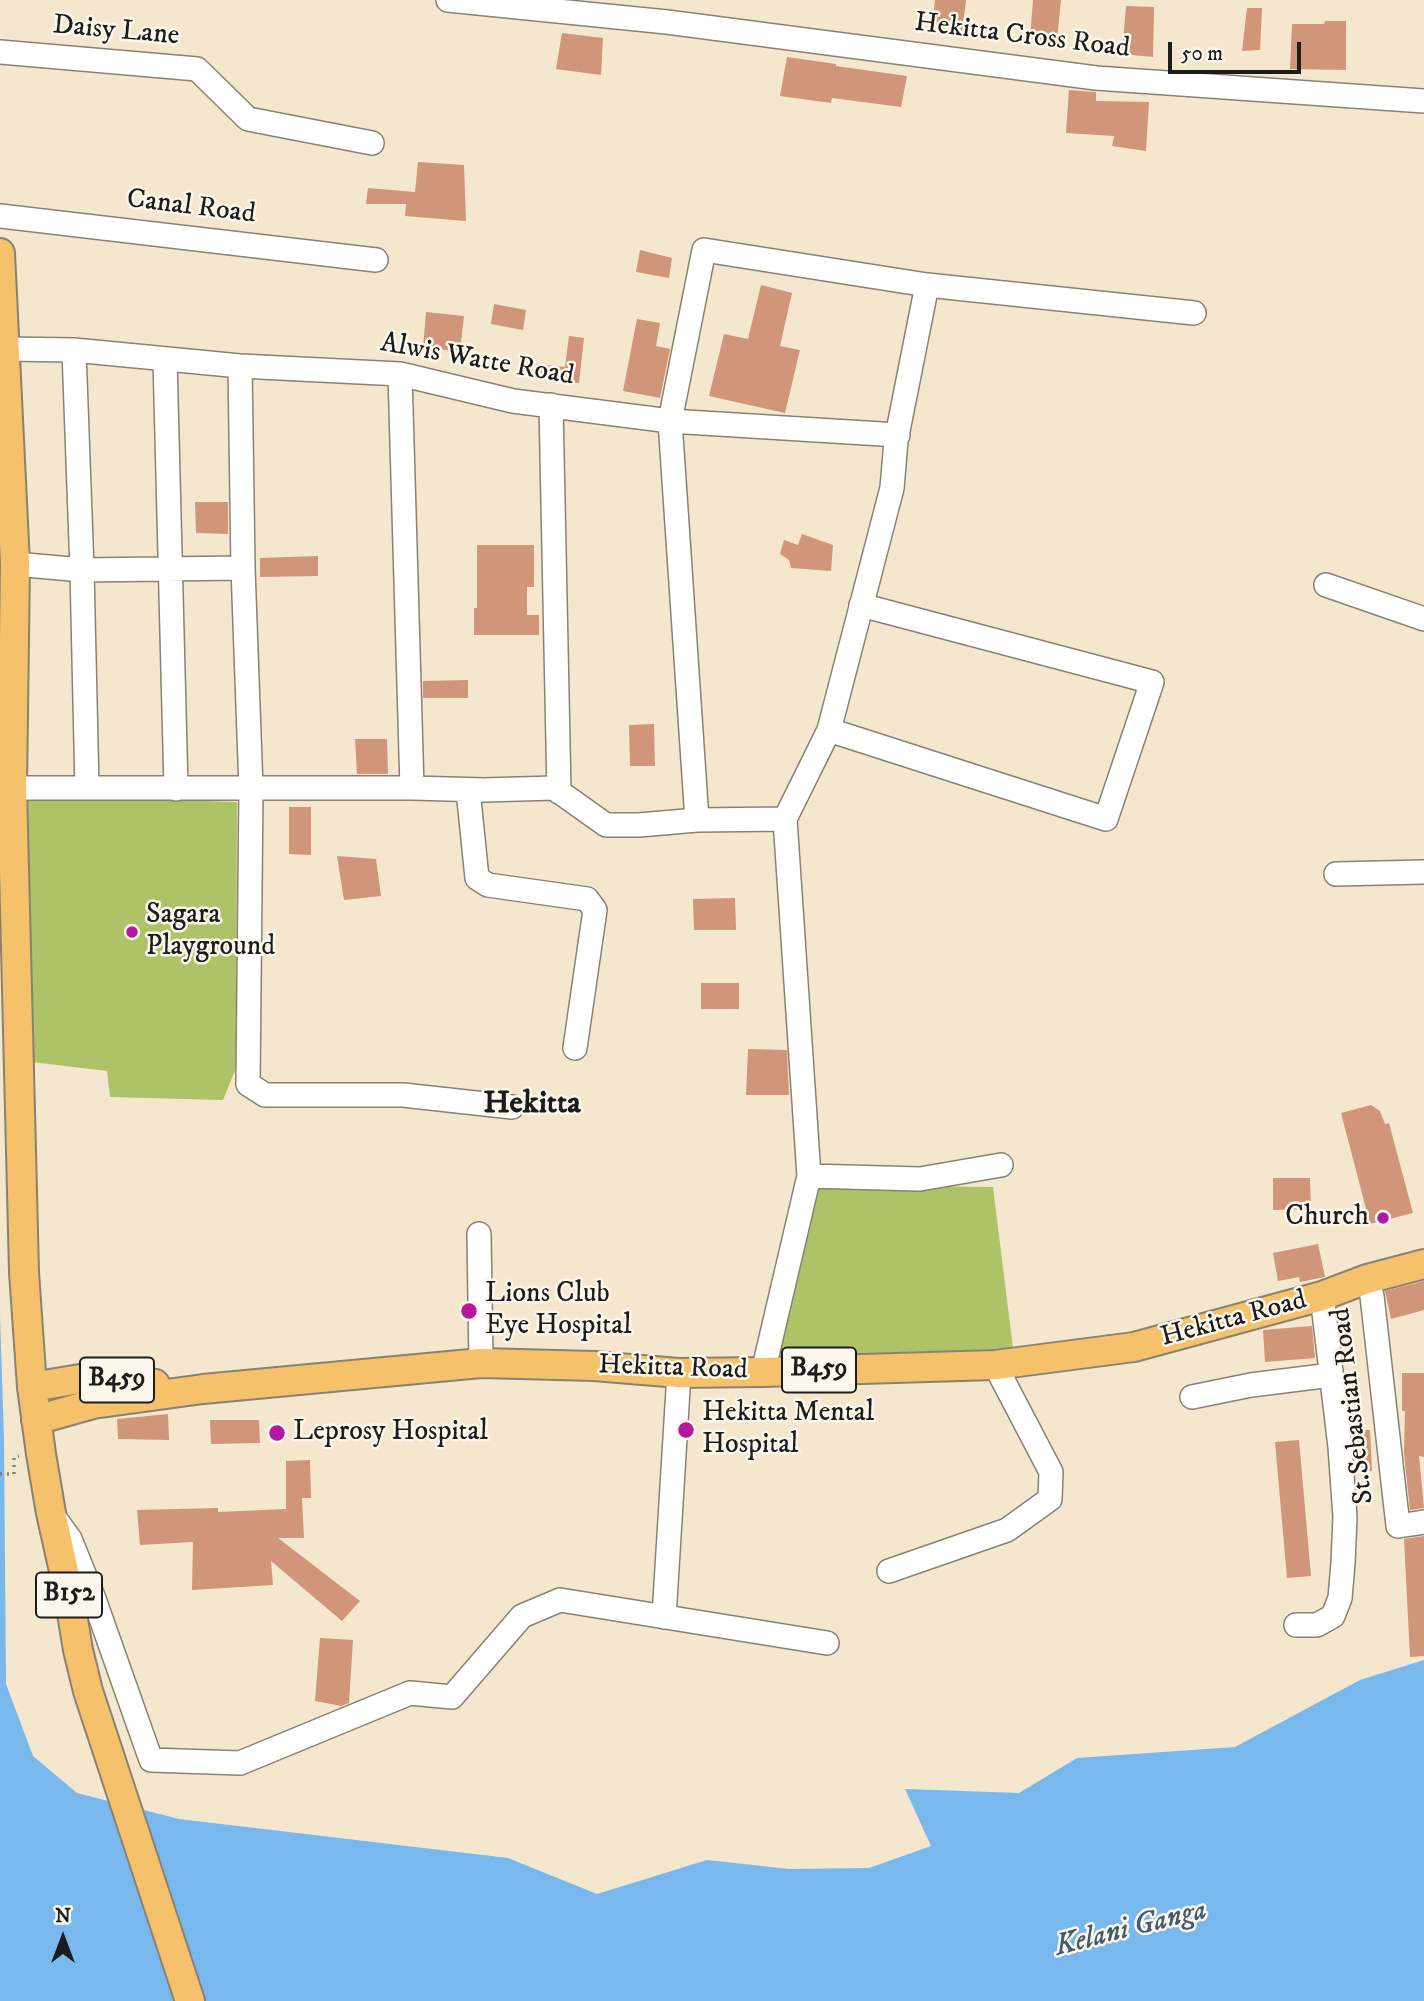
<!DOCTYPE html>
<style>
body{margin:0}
#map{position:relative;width:1424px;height:2001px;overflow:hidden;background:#f4e7cd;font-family:"IM FELL DW Pica",serif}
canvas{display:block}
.north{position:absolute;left:28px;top:1903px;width:70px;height:70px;-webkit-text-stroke:5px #fbf7ec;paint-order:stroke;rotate:0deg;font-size:19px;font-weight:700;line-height:28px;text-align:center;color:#1c1c1c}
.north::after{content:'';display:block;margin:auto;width:24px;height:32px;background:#1c1c1c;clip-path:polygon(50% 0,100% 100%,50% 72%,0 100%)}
.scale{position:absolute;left:1168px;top:42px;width:133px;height:32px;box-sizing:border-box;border:4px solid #1c1c1c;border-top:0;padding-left:9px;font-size:21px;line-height:24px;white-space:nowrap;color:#1c1c1c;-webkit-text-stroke:5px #fbf7ec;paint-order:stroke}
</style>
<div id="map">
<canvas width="1424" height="2001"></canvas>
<div class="north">N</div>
<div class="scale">50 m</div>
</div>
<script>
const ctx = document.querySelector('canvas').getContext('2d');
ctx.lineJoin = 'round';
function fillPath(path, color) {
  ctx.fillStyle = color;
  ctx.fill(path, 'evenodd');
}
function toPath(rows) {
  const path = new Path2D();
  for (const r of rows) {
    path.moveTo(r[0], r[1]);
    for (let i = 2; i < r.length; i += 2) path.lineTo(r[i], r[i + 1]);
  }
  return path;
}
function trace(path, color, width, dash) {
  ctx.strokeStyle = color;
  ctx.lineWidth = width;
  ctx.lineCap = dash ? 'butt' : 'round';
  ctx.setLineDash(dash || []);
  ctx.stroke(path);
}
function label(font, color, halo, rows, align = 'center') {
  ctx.font = font + ' "IM FELL DW Pica",serif';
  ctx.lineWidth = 5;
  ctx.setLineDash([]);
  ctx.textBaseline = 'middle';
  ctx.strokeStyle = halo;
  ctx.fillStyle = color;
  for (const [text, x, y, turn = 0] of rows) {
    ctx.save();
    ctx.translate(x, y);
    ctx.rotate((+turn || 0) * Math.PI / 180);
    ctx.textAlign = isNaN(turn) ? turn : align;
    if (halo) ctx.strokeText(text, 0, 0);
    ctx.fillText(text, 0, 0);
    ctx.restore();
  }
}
const green = toPath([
 [23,795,237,802,236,1068,223,1100,110,1097,107,1071,32,1062],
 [821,1185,993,1187,1013,1348,777,1361,813,1194]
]);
const water = toPath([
 [0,1315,4,1439,6,1684,33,1756,77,1793,179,1819,508,1858,597,1894,707,1860,789,1869,869,1868,931,1846,905,1789,1019,1793,1077,1758,1235,1747,1360,1680,1424,1660,1424,2001,0,2001]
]);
const building = toPath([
 [935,0,966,0,962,33,932,28],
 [1033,0,1061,0,1057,40,1030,39],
 [1126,6,1154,7,1153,57,1122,54],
 [1247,8,1262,8,1260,50,1242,51],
 [1325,21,1346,21,1346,70,1290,69,1292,24,1324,24],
 [562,33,603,38,601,75,556,69],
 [787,57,836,64,836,66,907,76,901,107,832,98,831,103,780,96],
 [1069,90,1096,92,1096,101,1149,102,1146,151,1112,146,1114,136,1066,133],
 [418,162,464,165,466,221,405,216,406,204,366,204,368,188,415,192],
 [640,250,672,258,669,278,636,272],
 [761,285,792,293,780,346,800,350,785,413,709,396,724,334,748,339],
 [494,304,526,310,523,330,491,324],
 [426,312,464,316,460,351,423,348],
 [637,319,660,323,656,346,670,349,660,398,623,391],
 [569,336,584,338,579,383,543,379,536,364,565,367],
 [195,502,228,502,228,534,196,533],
 [802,534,833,545,831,571,791,568,789,560,780,554,784,540,798,545],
 [477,545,534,545,534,587,527,587,527,615,539,615,539,635,474,635,474,608,477,608],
 [318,556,318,576,260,577,260,558],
 [468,680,468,698,423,698,423,681],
 [654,724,655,766,630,766,629,725],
 [355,739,387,739,388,774,357,774],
 [289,807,311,807,311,855,289,854],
 [337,856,376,859,381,896,344,900],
 [735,898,736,930,694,930,693,899],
 [701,983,739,983,739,1009,701,1009],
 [748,1049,787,1050,789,1095,746,1095],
 [1371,1105,1380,1111,1385,1124,1389,1123,1413,1213,1370,1224,1341,1113],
 [1273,1178,1310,1178,1311,1209,1273,1210],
 [1318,1244,1325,1277,1300,1282,1299,1277,1278,1281,1273,1253],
 [1424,1281,1424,1310,1391,1319,1385,1291],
 [1312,1326,1315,1358,1265,1362,1263,1330],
 [1402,1373,1424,1373,1424,1457,1419,1456,1424,1508,1410,1510,1404,1453,1405,1411,1402,1411],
 [168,1414,169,1440,118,1439,117,1419],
 [210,1420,259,1420,260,1443,211,1444],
 [1355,1430,1370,1430,1372,1471,1357,1472],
 [1299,1440,1311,1576,1287,1578,1275,1442],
 [310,1460,311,1498,302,1498,304,1538,278,1538,360,1601,342,1621,271,1561,273,1585,192,1590,193,1542,140,1545,137,1510,218,1508,218,1512,286,1509,286,1461],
 [1424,1536,1424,1656,1410,1657,1404,1539],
 [320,1638,353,1640,349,1703,341,1706,315,1701]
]);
const path = toPath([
 [0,1474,14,1474,14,1457,19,1456]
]);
const minor = toPath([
 [448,0,667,22,1096,78,1424,101],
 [0,52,197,69,248,119,372,143],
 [0,216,376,260],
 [4,349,74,350,240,366,400,374,513,401,670,421,898,435],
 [74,350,82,570,87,788],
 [165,359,176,789],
 [240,366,243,568,251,789,248,1084,265,1095,403,1095,512,1107],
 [400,374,412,788],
 [551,405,559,792],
 [15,564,82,570,243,568],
 [1326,585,1424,619],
 [829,730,1106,819,1152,682,861,605],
 [12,788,412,788,484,790,554,788,606,825,639,825,697,820,785,819,829,730,892,488,896,441,927,285,1194,313],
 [468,790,477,878,488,885,587,899,595,910,575,1048],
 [697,820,670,421,704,250,927,285],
 [1336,874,1424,872],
 [809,1176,920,1179,1001,1165],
 [479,1234,481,1363],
 [1367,1279,1372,1296,1398,1526,1424,1522],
 [763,1372,809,1176,785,819],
 [1192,1397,1251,1385,1331,1375],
 [57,1521,70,1539,93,1596,151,1760,240,1763,410,1693,452,1697,522,1616,560,1600,827,1643],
 [889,1571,1007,1530,1050,1499,1051,1472,995,1365],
 [664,1617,679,1373],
 [1296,1625,1317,1625,1333,1616,1340,1598,1343,1563,1345,1517,1340,1447,1322,1296]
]);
const major = toPath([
 [0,253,15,564,12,788,24,1272,32,1387,41,1454,51,1513,68,1589,78,1650,88,1691,190,2001],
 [32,1387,86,1378,155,1384],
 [36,1420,93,1404,203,1389,481,1363,594,1366,679,1373,763,1372,995,1365,1134,1347,1322,1296,1367,1279,1424,1264]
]);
const markers = [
 [132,932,7,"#b5179e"],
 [1383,1218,7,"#b5179e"],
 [469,1311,9,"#b5179e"],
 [686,1430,9,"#b5179e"],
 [277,1433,9,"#b5179e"]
];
const shields = [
 [819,1370,74],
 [117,1380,74],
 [69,1595,66]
];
const shieldNames = [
 ["B459",819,1370],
 ["B459",117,1380],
 ["B152",69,1595]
];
const streetNames = [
 ["Daisy Lane",116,32,5],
 ["Hekitta Cross Road",1022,37,7],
 ["Canal Road",191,208,7],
 ["Alwis Watte Road",477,361,10],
 ["Hekitta Road",1234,1320,-15],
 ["Hekitta Road",673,1369,2],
 ["St.Sebastian Road",1354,1406,-97]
];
const poiNames = [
 ["Sagara",146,916],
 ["Playground",146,948],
 ["Church",1369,1218,"right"],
 ["Lions Club",485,1295],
 ["Eye Hospital",485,1327],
 ["Hekitta Mental",702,1414],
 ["Hospital",702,1446],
 ["Leprosy Hospital",293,1433]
];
const waterNames = [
 ["Kelani Ganga",1131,1930,-14]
];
const quarterNames = [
 ["Hekitta",532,1105]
];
fillPath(green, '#aec267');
fillPath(water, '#79b8ed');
fillPath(building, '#d19579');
trace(minor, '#888274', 26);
trace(major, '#888274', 32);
trace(path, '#888274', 3.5, [2, 5]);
trace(minor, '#fff', 23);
trace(major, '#f5c16b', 28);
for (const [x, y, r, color] of markers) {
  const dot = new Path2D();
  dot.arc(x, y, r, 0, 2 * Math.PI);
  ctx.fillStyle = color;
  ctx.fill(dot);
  trace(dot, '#fbf7ec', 2.5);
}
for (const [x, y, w] of shields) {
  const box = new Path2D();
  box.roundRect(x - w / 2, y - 22.5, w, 45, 5);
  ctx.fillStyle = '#fbf7ec';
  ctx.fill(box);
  trace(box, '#1c1c1c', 2);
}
label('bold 26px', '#1c1c1c', null, shieldNames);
label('28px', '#1c1c1c', '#fbf7ec', streetNames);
label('28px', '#1c1c1c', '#fbf7ec', poiNames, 'left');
label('italic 30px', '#415a70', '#fbf7ec', waterNames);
label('bold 32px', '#1c1c1c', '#fbf7ec', quarterNames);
</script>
